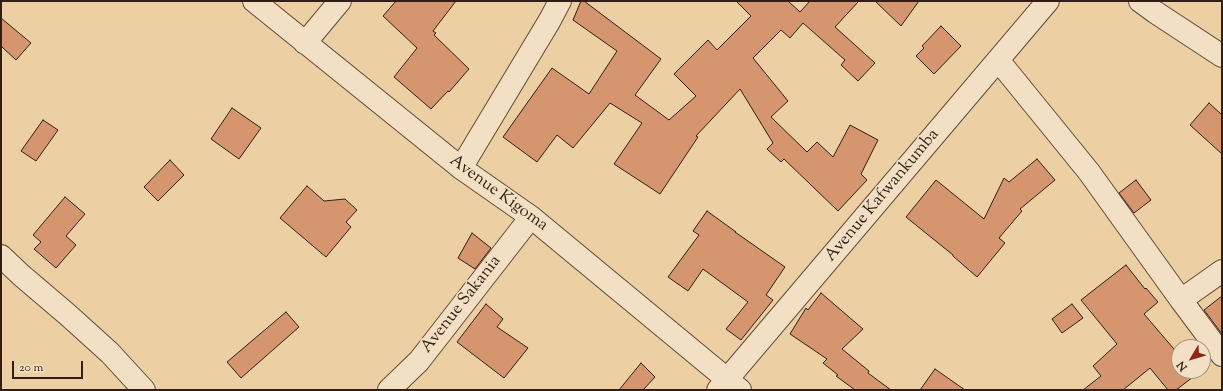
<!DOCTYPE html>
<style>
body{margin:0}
#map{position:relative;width:1223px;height:391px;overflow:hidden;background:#ecd0a4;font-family:"Sorts Mill Goudy",serif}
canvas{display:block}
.frame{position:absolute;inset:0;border:2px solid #331d15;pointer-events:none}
.north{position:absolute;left:1171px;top:339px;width:40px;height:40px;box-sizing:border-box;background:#f3e0c4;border:1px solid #a6927e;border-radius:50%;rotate:232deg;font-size:11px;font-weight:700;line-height:16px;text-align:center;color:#331d15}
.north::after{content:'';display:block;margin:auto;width:14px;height:18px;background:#8f2418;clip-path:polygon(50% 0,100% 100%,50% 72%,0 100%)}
.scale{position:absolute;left:12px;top:361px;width:71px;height:18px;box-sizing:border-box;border:2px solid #331d15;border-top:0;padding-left:5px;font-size:12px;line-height:14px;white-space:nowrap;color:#331d15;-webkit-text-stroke:3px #f3e0c4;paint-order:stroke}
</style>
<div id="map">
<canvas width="1223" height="391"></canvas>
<div class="frame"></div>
<div class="north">N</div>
<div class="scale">20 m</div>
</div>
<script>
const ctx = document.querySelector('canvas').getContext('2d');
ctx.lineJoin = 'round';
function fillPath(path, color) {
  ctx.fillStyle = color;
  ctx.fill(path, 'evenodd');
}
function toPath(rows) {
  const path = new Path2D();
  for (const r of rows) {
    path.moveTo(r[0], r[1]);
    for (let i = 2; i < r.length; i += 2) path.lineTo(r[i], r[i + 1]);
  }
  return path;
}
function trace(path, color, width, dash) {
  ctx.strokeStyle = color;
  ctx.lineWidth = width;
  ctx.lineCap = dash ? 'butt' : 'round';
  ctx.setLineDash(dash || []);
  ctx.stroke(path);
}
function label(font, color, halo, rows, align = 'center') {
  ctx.font = font + ' "Sorts Mill Goudy",serif';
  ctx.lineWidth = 3.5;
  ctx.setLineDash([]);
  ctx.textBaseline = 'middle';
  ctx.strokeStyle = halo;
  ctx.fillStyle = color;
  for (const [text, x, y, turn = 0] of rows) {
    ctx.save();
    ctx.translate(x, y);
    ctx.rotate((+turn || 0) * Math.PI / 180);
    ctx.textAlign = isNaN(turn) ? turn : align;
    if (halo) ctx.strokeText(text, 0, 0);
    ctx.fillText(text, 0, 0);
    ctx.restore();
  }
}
const building = toPath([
 [396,1,456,1,433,31,436,33,434,35,469,69,449,92,448,91,431,109,394,77,417,48,383,16,396,1],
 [581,1,584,1,661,59,635,95,669,120,696,96,674,74,708,40,717,50,751,16,736,1,788,1,800,12,810,1,859,1,835,27,875,63,858,81,841,65,845,60,803,23,790,38,781,30,753,58,788,101,771,117,807,152,817,142,833,157,850,125,878,140,861,174,867,180,838,211,784,159,781,162,767,149,773,143,740,89,696,136,698,137,660,194,614,164,642,123,610,103,573,148,557,135,537,162,503,137,552,68,589,94,617,51,573,20,581,1],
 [875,1,919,1,901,26,875,1],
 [1,18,31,43,16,60,1,46,1,18],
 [941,26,961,46,934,74,916,56,924,48,922,46,941,26],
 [1209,103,1222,115,1222,154,1190,125,1209,103],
 [232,108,261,128,239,159,211,139,232,108],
 [43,120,58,130,36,161,21,151,43,120],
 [1037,159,1055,180,1020,209,1022,211,999,238,1005,243,977,277,953,256,953,255,906,217,936,180,984,219,1004,178,1009,182,1037,159],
 [170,160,184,175,158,201,144,187,170,160],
 [1136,180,1151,200,1134,213,1119,193,1136,180],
 [307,186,324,201,345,199,357,210,346,222,351,227,326,257,280,218,307,186],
 [65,197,85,214,66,236,76,245,56,268,34,249,41,242,33,235,65,197],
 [707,211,736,232,735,232,785,267,766,295,773,300,741,340,726,329,748,302,703,269,688,291,668,277,699,235,693,231,707,211],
 [472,233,491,248,475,269,458,258,472,233],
 [1126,265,1145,289,1146,288,1158,302,1144,314,1179,355,1178,371,1201,371,1176,390,1168,390,1150,368,1123,390,1083,390,1101,376,1093,366,1117,344,1081,300,1126,265],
 [821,293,863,329,842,349,869,371,868,373,891,390,855,390,836,376,838,375,823,363,827,359,790,334,806,308,808,310,821,293],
 [1222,296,1222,334,1204,310,1222,296],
 [486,304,503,319,497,327,528,348,504,378,457,342,486,304],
 [1072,304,1083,318,1062,333,1052,319,1072,304],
 [286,312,299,327,241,378,227,362,286,312],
 [641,363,655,377,643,390,619,390,641,363],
 [935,369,965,390,920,390,935,369]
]);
const minor = toPath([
 [254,1,461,168,531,217,740,390],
 [1140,1,1155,12,1222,56],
 [305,43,340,1],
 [998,60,1089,172,1181,300,1222,271],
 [461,168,550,20,560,1],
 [1,256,21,275,68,315,110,353,144,390],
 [1181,300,1222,355],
 [389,390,419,361,531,217],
 [718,390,1048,1]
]);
const streetNames = [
 ["Avenue Kigoma",498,194,36],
 ["Avenue Kafwankumba",883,196,-50],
 ["Avenue Sakania",462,305,-52]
];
fillPath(building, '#d4956f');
trace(building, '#331d15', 1);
trace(minor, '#614a39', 24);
trace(minor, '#f3e0c4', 22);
label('17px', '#331d15', '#f3e0c4', streetNames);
</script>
